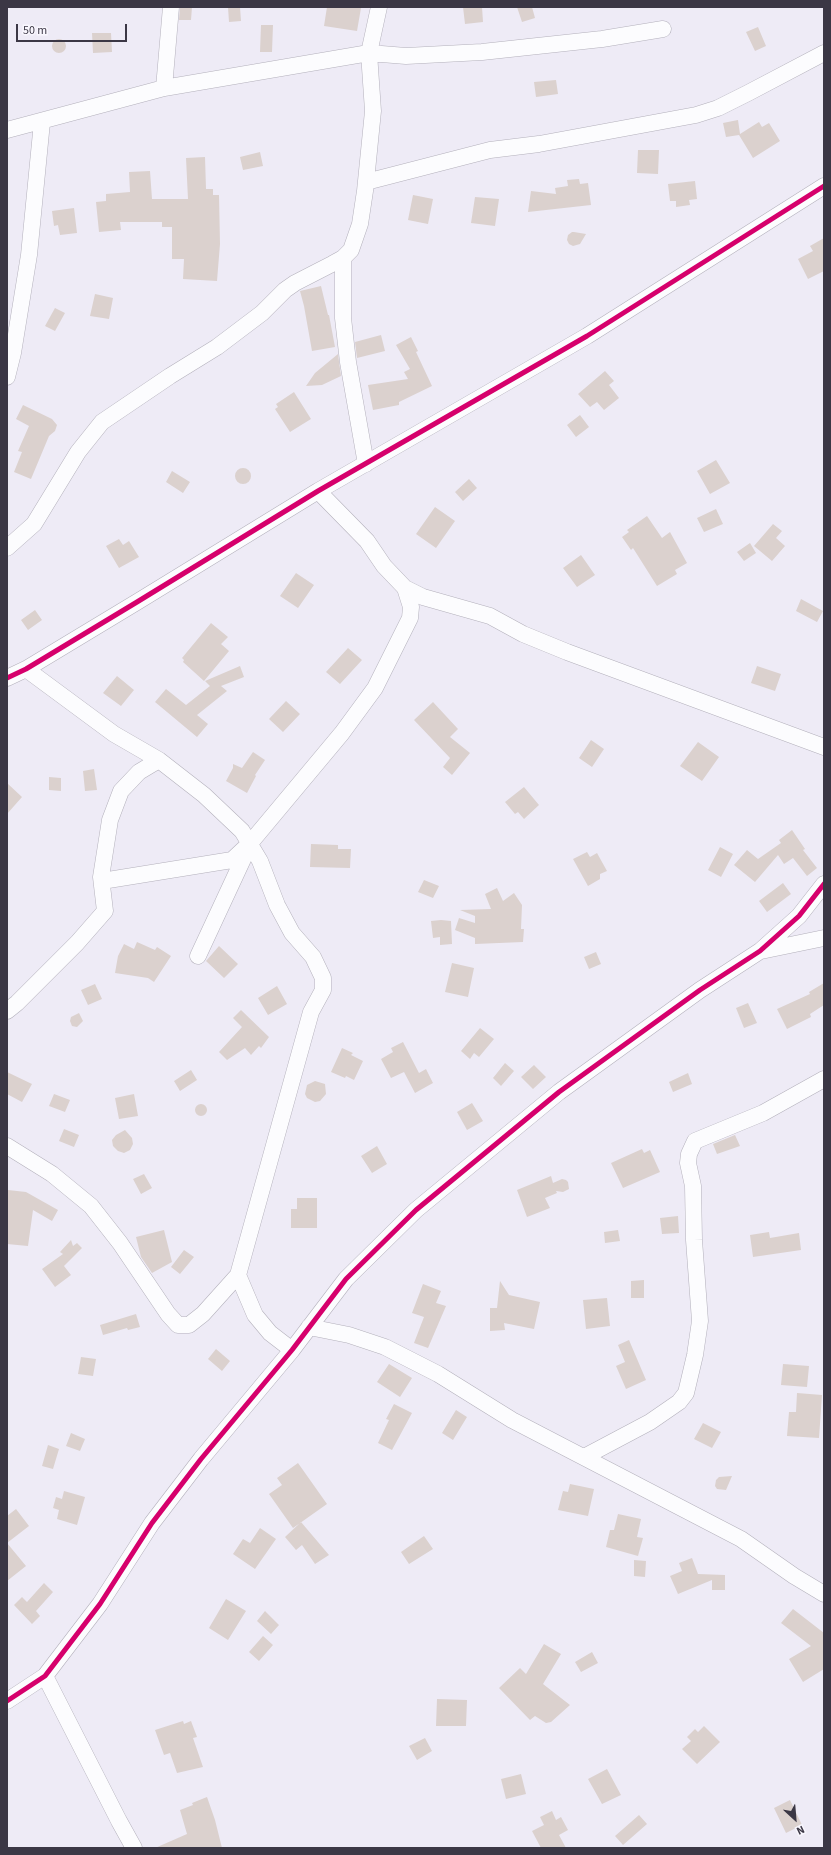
<!DOCTYPE html>
<style>
body{margin:0}
#map{position:relative;width:831px;height:1855px;overflow:hidden;background:#eeebf6;font-family:"Source Sans 3",sans-serif}
canvas{display:block}
.frame{position:absolute;inset:0;border:8px solid #3b3745;pointer-events:none}
.north{position:absolute;left:775px;top:1799px;width:40px;height:40px;-webkit-text-stroke:3px #f8f6fd;paint-order:stroke;rotate:154deg;font-size:11px;font-weight:700;line-height:16px;text-align:center;color:#3b3745}
.north::after{content:'';display:block;margin:auto;width:14px;height:18px;background:#3b3745;clip-path:polygon(50% 0,100% 100%,50% 72%,0 100%)}
.scale{position:absolute;left:16px;top:24px;width:111px;height:18px;box-sizing:border-box;border:2px solid #3b3745;border-top:0;padding-left:5px;font-size:12px;line-height:14px;white-space:nowrap;color:#3b3745;-webkit-text-stroke:3px #f8f6fd;paint-order:stroke}
</style>
<div id="map">
<canvas width="831" height="1855"></canvas>
<div class="frame"></div>
<div class="north">N</div>
<div class="scale">50 m</div>
</div>
<script>
const ctx = document.querySelector('canvas').getContext('2d');
ctx.lineJoin = 'round';
function fillPath(path, color) {
  ctx.fillStyle = color;
  ctx.fill(path, 'evenodd');
}
function toPath(rows) {
  const path = new Path2D();
  for (const r of rows) {
    if (r.length === 3) {
      path.moveTo(r[0] + r[2], r[1]);
      path.arc(r[0], r[1], r[2], 0, 2 * Math.PI);
      continue;
    }
    path.moveTo(r[0], r[1]);
    for (let i = 2; i < r.length; i += 2) path.lineTo(r[i], r[i + 1]);
  }
  return path;
}
function trace(path, color, width, dash) {
  ctx.strokeStyle = color;
  ctx.lineWidth = width;
  ctx.lineCap = dash ? 'butt' : 'round';
  ctx.setLineDash(dash || []);
  ctx.stroke(path);
}
const building = toPath([
 [180,7,192,7,191,20,179,20],
 [228,7,240,7,241,21,229,22],
 [327,7,361,8,357,31,324,26],
 [463,7,482,7,483,22,465,24],
 [517,7,532,7,535,18,522,22],
 [261,25,273,25,272,52,260,52],
 [758,27,766,46,755,51,746,32],
 [92,33,111,33,112,52,93,53],
 [59,46,7],
 [556,80,558,94,536,97,534,82],
 [738,120,740,134,759,122,762,127,769,123,780,141,753,158,739,135,726,137,723,123],
 [638,150,659,150,658,174,637,173],
 [260,152,263,166,243,170,240,157],
 [205,157,206,189,213,189,213,195,219,195,220,244,217,281,183,279,184,259,172,259,172,227,162,227,162,222,120,222,121,230,99,232,96,202,106,201,106,194,130,192,129,172,150,171,152,199,188,199,186,158],
 [579,179,580,184,588,183,591,205,528,212,531,191,556,194,555,188,568,186,567,180],
 [695,181,697,199,689,200,690,205,676,207,676,201,670,201,668,184],
 [413,195,433,199,428,224,408,220],
 [475,197,499,199,495,226,471,223],
 [74,208,77,233,60,235,58,225,54,226,52,211],
 [572,232,574,232,586,234,580,244,573,246,569,244,567,240,568,235],
 [824,238,824,271,808,279,798,259,813,251,810,246],
 [321,286,328,315,329,315,335,347,312,351,304,306,300,291],
 [95,294,113,298,109,319,90,316],
 [55,308,65,313,55,331,45,326],
 [381,335,385,351,357,358,355,342],
 [411,337,418,351,416,352,432,386,399,402,399,405,373,410,368,385,408,379,404,372,410,369,396,345],
 [338,354,341,376,322,385,306,386,315,373],
 [605,371,614,381,609,385,619,398,604,410,597,402,590,407,578,394],
 [294,392,311,419,290,432,275,409,278,407,276,404],
 [23,405,52,419,57,425,55,431,49,436,31,479,14,472,22,452,18,451,29,426,16,419],
 [580,415,589,427,576,437,567,425],
 [716,460,730,483,710,494,697,471],
 [243,476,8],
 [172,471,190,482,183,493,166,482],
 [469,479,477,488,463,501,455,492],
 [435,507,455,521,436,548,416,534],
 [716,509,723,524,704,532,697,518],
 [647,516,662,538,670,532,687,563,675,570,677,574,657,586,633,548,631,550,622,537,629,532,627,530],
 [773,524,782,531,776,538,785,546,772,561,754,546],
 [119,539,123,545,129,541,139,557,119,568,106,546],
 [750,543,756,553,744,561,737,552],
 [581,555,595,575,577,587,563,568],
 [296,573,314,585,298,608,280,596],
 [801,599,823,611,817,622,796,611],
 [35,610,42,620,28,630,21,620],
 [211,623,228,637,221,644,229,651,204,681,183,662,184,660,182,658],
 [348,648,362,660,340,684,326,672],
 [240,666,244,677,221,686,227,691,197,715,208,724,197,737,155,702,166,689,186,705,210,686,205,681],
 [757,666,781,674,775,691,751,683],
 [117,676,134,690,121,706,103,693],
 [286,701,300,714,283,732,269,719],
 [433,702,458,729,450,737,470,753,452,775,443,767,450,758,414,720],
 [591,740,604,749,592,767,579,758],
 [698,742,719,757,702,781,680,766],
 [253,752,265,760,255,775,256,776,247,793,226,781,233,768,233,764,242,768],
 [94,769,97,790,85,791,83,771],
 [49,777,61,778,61,791,49,790],
 [7,783,22,797,7,814],
 [524,787,539,805,524,819,518,812,515,814,505,802],
 [792,830,805,849,803,850,817,868,807,876,793,858,784,864,778,855,755,882,734,865,747,850,758,859,781,843,779,840],
 [311,844,338,845,338,849,351,849,350,868,310,867],
 [720,847,733,854,721,877,708,870],
 [587,852,590,857,597,853,607,871,600,874,600,879,588,886,573,859],
 [424,880,439,886,433,898,418,892],
 [783,883,791,894,767,912,759,901],
 [497,888,503,901,514,893,522,905,521,929,524,929,523,942,475,944,475,938,455,930,459,918,475,923,475,916,460,910,491,909,485,894],
 [441,920,451,921,452,944,440,945,440,937,433,938,431,921],
 [137,942,155,950,157,947,171,956,154,982,148,978,115,973,118,956,124,944,134,949],
 [219,946,238,964,224,978,206,961],
 [596,952,601,964,589,969,584,957],
 [452,963,474,968,468,997,445,992],
 [824,983,824,1005,810,1014,811,1017,787,1029,777,1009,810,994,809,992],
 [95,984,102,999,88,1005,81,990],
 [277,986,287,1004,268,1015,258,998],
 [748,1003,757,1023,744,1028,736,1008],
 [241,1010,269,1037,261,1048,259,1046,251,1055,245,1048,227,1060,219,1052,242,1027,233,1018],
 [79,1013,83,1021,77,1027,72,1026,70,1021,71,1017],
 [480,1028,494,1039,479,1057,474,1053,470,1059,461,1051],
 [403,1042,419,1073,426,1069,433,1083,415,1093,404,1072,391,1078,381,1059,393,1052,391,1048],
 [342,1048,353,1053,351,1055,363,1061,354,1080,346,1076,345,1078,331,1072],
 [505,1063,514,1071,501,1086,493,1078],
 [534,1065,546,1077,533,1089,521,1077],
 [191,1070,197,1080,180,1091,174,1081],
 [7,1072,32,1084,22,1102,7,1094],
 [688,1073,692,1084,673,1092,669,1082],
 [315,1081,325,1084,326,1094,320,1101,315,1102,307,1098,305,1094,307,1085],
 [54,1094,70,1100,65,1112,49,1106],
 [134,1094,138,1116,119,1119,115,1098],
 [472,1103,483,1121,467,1130,457,1112],
 [201,1110,6],
 [64,1129,79,1135,74,1147,59,1141],
 [125,1130,132,1138,133,1144,130,1150,124,1153,118,1151,113,1146,112,1140,116,1135],
 [735,1135,740,1146,717,1154,713,1144],
 [377,1146,387,1164,372,1173,361,1156],
 [642,1149,644,1153,650,1150,660,1172,623,1188,611,1163],
 [144,1174,152,1188,141,1194,133,1179],
 [551,1176,553,1183,562,1179,566,1180,568,1182,569,1189,563,1192,556,1191,557,1193,545,1198,550,1208,527,1217,517,1190],
 [8,1190,26,1192,58,1210,52,1221,33,1210,28,1246,7,1244],
 [297,1198,317,1198,317,1228,291,1228,291,1209,297,1209],
 [678,1216,679,1233,662,1234,660,1218],
 [164,1230,172,1262,152,1273,141,1257,136,1237],
 [618,1230,620,1241,605,1243,604,1232],
 [769,1232,770,1238,799,1233,801,1250,753,1257,750,1235],
 [71,1240,73,1246,77,1243,82,1248,64,1266,71,1275,55,1287,42,1269,63,1254,60,1252],
 [184,1250,194,1257,180,1274,171,1267],
 [644,1280,644,1298,631,1298,631,1281],
 [500,1281,509,1295,540,1302,534,1329,504,1323,505,1330,490,1331,490,1308,497,1308],
 [423,1284,441,1291,436,1303,446,1306,428,1348,414,1343,424,1317,412,1313],
 [607,1298,610,1326,586,1329,583,1300],
 [136,1314,140,1327,128,1330,127,1328,103,1335,100,1325],
 [629,1340,646,1380,626,1389,616,1366,625,1362,618,1345],
 [216,1349,230,1361,222,1371,208,1359],
 [81,1357,96,1359,93,1376,78,1374],
 [389,1364,412,1378,400,1397,377,1382],
 [783,1364,809,1366,807,1387,781,1385],
 [797,1393,822,1395,819,1438,787,1436,789,1412,796,1412],
 [394,1404,412,1413,392,1450,378,1443,389,1420,386,1419],
 [456,1410,467,1417,453,1440,442,1433],
 [703,1423,721,1432,712,1448,694,1439],
 [71,1433,85,1439,80,1451,66,1446],
 [48,1445,59,1449,53,1469,42,1466],
 [298,1463,327,1504,293,1528,269,1494,282,1485,277,1478],
 [732,1476,726,1490,717,1489,715,1486,716,1480,719,1477],
 [570,1484,594,1489,588,1516,558,1510,563,1491,568,1492],
 [64,1491,85,1497,77,1525,57,1519,59,1510,53,1508,56,1497,62,1499],
 [16,1509,29,1526,7,1543,26,1566,7,1581,7,1516],
 [618,1514,641,1519,637,1537,643,1538,638,1556,606,1547,610,1530,614,1530],
 [301,1522,329,1555,315,1564,302,1545,296,1550,285,1537],
 [260,1528,276,1539,255,1569,233,1554,243,1539,250,1543],
 [424,1536,433,1549,409,1564,401,1552],
 [692,1558,698,1574,725,1575,725,1590,712,1590,712,1580,678,1594,670,1576,682,1571,679,1563],
 [634,1560,646,1561,645,1577,634,1576],
 [44,1583,53,1592,36,1611,40,1616,32,1624,14,1605,22,1597,27,1602],
 [226,1599,246,1611,228,1640,209,1628],
 [793,1609,824,1633,824,1669,803,1682,789,1659,811,1646,781,1623],
 [265,1611,279,1625,271,1634,257,1621],
 [263,1636,273,1645,259,1661,249,1652],
 [544,1644,561,1654,543,1684,570,1705,551,1722,546,1723,535,1716,530,1720,499,1688,520,1668,526,1674],
 [592,1652,598,1663,581,1672,575,1662],
 [437,1699,467,1700,466,1726,436,1726],
 [183,1721,184,1724,191,1721,197,1737,193,1738,203,1767,177,1773,170,1753,164,1755,155,1730],
 [704,1726,720,1742,697,1764,682,1749,691,1741,687,1737,695,1729,698,1732],
 [425,1738,432,1751,417,1760,409,1746],
 [607,1769,621,1795,602,1804,588,1779],
 [521,1774,526,1794,506,1799,501,1779],
 [207,1797,215,1820,222,1848,155,1848,187,1834,180,1810,193,1805,192,1803],
 [790,1800,802,1825,786,1833,774,1808],
 [552,1811,556,1820,561,1817,568,1830,559,1835,566,1848,541,1848,532,1831,544,1825,540,1817],
 [639,1815,647,1824,623,1845,615,1836]
]);
const minor = toPath([
 [164,88,171,7],
 [7,130,164,88,369,53,406,56,482,52,602,39,663,29],
 [366,182,490,150,539,144,696,115,718,108,748,93,824,53],
 [343,258,343,318,348,362,366,464],
 [7,377,13,353,29,255,42,122],
 [318,491,367,541,384,566,405,588,423,597,490,616,523,634,567,652,824,747],
 [7,548,34,524,78,452,102,422,170,376,217,347,262,313,285,290,295,283,332,264,343,258,351,250,360,224,365,191,373,111,369,53,379,7],
 [26,669,114,734,159,760,204,795,242,831,260,861,277,905,292,933,313,957,323,978,323,990,311,1012,238,1275,255,1315,270,1333,292,1350],
 [7,678,26,669,137,602,318,491,587,336,824,186],
 [102,881,232,860,247,846],
 [761,951,824,938],
 [198,956,251,842,342,733,375,688,410,618,411,607,405,588],
 [7,1011,17,1003,77,943,105,911,101,877,110,820,121,791,139,772,159,760],
 [7,1146,52,1174,91,1206,120,1243,168,1314,178,1325,189,1325,203,1314,238,1275],
 [309,1327,349,1335,385,1347,438,1374,512,1420,741,1539,794,1576,824,1594],
 [584,1457,650,1422,679,1402,686,1393,695,1355,700,1321,694,1240,693,1186,688,1163,689,1154,695,1141,763,1113,824,1079],
 [45,1676,119,1821,134,1848],
 [7,1701,45,1676,100,1604,152,1523,201,1459,292,1350,346,1279,416,1210,559,1092,700,990,760,951,799,916,824,884]
]);
const cycleway = toPath([
 [7,678,26,669,137,602,318,491,587,336,824,186],
 [7,1701,45,1676,100,1604,152,1523,201,1459,292,1350,346,1279,416,1210,559,1092,700,990,760,951,799,916,824,884]
]);
fillPath(building, '#dbd1ce');
trace(minor, '#b3b0bb', 17);
trace(minor, '#fcfcfe', 16);
trace(cycleway, '#d6006c', 5);
</script>
